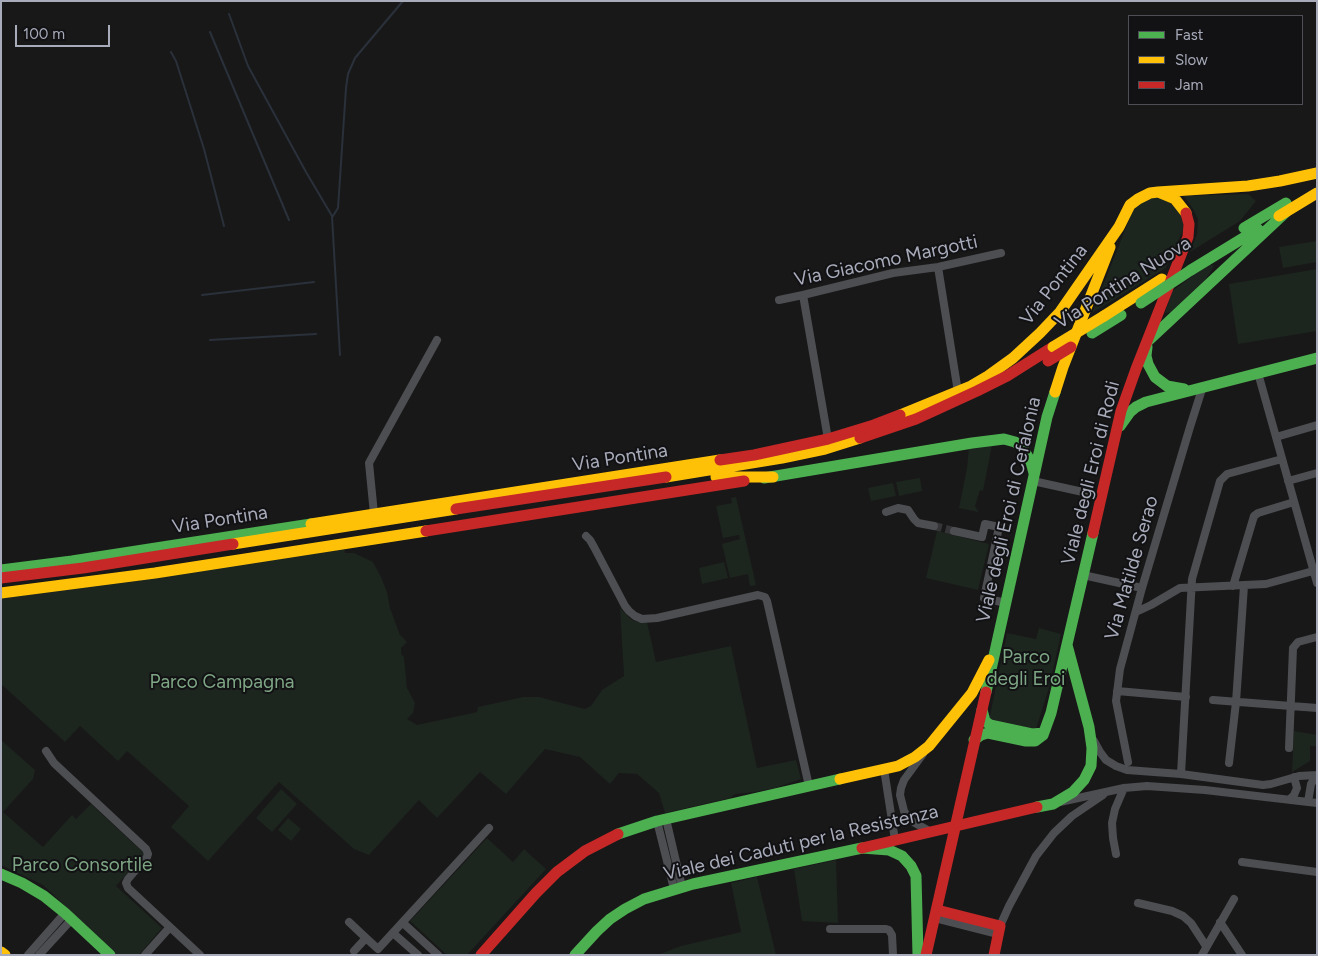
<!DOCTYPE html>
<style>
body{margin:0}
#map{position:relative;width:1318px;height:956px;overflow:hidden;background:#181818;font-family:Figtree,sans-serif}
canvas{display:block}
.frame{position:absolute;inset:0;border:2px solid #a8abba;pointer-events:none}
.legend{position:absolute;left:1128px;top:15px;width:175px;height:90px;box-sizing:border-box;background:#121214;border:1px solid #4e4f56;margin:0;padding:6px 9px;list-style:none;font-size:15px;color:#a8abba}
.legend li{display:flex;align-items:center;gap:10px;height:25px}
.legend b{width:25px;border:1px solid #4e4f56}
.scale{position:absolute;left:15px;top:25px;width:95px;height:22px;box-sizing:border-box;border:2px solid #a8abba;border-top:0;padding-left:6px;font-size:15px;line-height:18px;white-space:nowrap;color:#a8abba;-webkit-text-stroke:4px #121214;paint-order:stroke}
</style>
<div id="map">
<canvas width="1318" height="956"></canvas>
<div class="frame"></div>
<ul class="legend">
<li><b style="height:6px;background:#4caf50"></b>Fast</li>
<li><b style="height:6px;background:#ffc107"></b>Slow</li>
<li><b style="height:6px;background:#c62828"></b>Jam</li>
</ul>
<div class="scale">100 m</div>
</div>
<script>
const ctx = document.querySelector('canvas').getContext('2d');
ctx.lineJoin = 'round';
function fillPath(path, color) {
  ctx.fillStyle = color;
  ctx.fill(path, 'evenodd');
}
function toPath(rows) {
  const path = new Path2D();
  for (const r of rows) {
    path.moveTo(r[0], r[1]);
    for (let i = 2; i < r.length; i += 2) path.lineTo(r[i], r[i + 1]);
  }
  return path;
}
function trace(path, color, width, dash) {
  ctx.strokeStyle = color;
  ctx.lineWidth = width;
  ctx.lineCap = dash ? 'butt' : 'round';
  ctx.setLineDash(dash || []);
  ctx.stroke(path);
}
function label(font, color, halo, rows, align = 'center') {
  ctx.font = font + ' Figtree,sans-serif';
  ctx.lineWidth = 4;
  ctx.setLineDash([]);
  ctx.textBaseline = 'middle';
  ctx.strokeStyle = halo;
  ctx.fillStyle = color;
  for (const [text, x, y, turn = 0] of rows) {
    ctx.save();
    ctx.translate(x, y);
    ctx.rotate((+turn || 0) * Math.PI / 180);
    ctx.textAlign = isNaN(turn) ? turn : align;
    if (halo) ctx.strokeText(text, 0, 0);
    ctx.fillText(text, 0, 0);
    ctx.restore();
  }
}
const green = toPath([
 [1248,194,1256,201,1240,221,1190,252,1197,234,1198,219,1193,209,1184,196],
 [1159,197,1173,200,1180,211,1184,222,1183,230,1166,268,1092,313,1133,210,1146,199],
 [1317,241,1317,262,1283,268,1279,247],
 [1209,264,1214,266,1206,279,1172,312,1165,313,1172,291],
 [1317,269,1317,331,1238,344,1229,284],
 [992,445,983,491,980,490,975,506,978,511,978,512,959,508,967,468,969,448],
 [920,478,922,491,899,496,896,482],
 [893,483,896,496,871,501,868,488],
 [736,497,756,585,750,586,748,574,730,578,722,544,740,539,739,535,723,538,716,506,732,503,731,498],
 [937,531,989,544,978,590,926,578],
 [344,549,345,553,354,553,373,562,381,577,387,592,390,608,400,635,407,642,401,648,401,654,404,657,407,688,415,703,413,713,407,719,417,725,477,712,478,707,523,697,539,697,585,709,591,706,602,690,624,676,620,608,632,620,638,622,647,622,656,662,731,646,757,768,796,760,801,779,775,788,755,792,735,794,730,798,665,813,659,793,637,774,619,773,610,784,580,757,545,749,506,794,480,772,437,818,419,800,369,855,354,849,279,782,208,861,171,827,189,806,127,751,118,761,80,726,65,742,1,684,1,598,129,582,278,556],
 [724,562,728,578,702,584,699,568],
 [1039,628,1061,634,1049,688,1036,729,989,720,1007,633,1036,639],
 [1294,731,1317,735,1317,746,1310,746,1310,761,1292,772],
 [1,740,35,770,33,779,3,812,43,847,72,815,76,819,91,804,145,854,116,886,162,928,139,955,117,955,43,885,1,865],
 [281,789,297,804,272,832,256,818],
 [288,818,301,829,291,841,278,830],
 [487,838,513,862,524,849,546,869,467,955,447,955,410,921],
 [836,860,838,923,802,921,794,869],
 [757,877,776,955,658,955,681,946,741,932,731,883]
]);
const stream = toPath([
 [229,14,248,66,306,172,332,216,340,355],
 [210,32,289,220],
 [171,52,176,61,204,149,224,226],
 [333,216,338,208,346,88,348,74,355,58,403,1],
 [202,295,314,282],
 [210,340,316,334]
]);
const streetTunnel = toPath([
 [934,526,954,531]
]);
const street = toPath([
 [938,267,958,392],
 [803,295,828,439],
 [779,300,803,295,893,273,938,267,1001,253],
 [1258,373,1317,583],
 [1276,437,1317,425],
 [1033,481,1092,494,1100,499],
 [1288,481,1317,473],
 [886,512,898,508,908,510,914,519,918,523,934,526],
 [374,514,369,463,437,340],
 [954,531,982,537,985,524,999,527,984,598,1006,603],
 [586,536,590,540,594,547,625,606,629,611,635,616,642,619,657,618,758,595,765,597,767,601,809,786],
 [1083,575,1142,588],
 [1233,586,1254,516,1258,513,1294,502],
 [1136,612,1151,605,1180,588,1266,584,1313,571],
 [1117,691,1186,697],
 [1213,700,1317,708],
 [1094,741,1100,752,1106,760,1116,766,1127,770,1181,774,1263,785,1271,784,1299,776,1317,775],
 [1289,748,1293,648,1298,642,1317,637],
 [46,751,54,763,146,849,148,854,147,857,128,879,126,883,128,888,200,955],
 [923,754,904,780,901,788,900,795,904,811,908,818,915,823,931,832],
 [1128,762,1116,701,1120,669,1142,588,1190,427,1203,386],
 [1229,763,1236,702,1244,586],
 [884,769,895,840],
 [1181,774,1192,579,1220,481,1227,474,1282,459],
 [1290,799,1294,795,1297,788,1294,777],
 [1060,802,1124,788,1147,786,1205,790,1317,803],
 [1308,802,1311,784,1317,775],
 [666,819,682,887],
 [657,821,674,889],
 [1116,854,1113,838,1112,823,1115,809,1124,788],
 [1242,862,1317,872],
 [1138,903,1172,911,1183,916,1191,923,1206,946],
 [935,918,998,934],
 [349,922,366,938],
 [1220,922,1242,955],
 [403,923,438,955],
 [1000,926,1009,906,1036,856,1054,833,1072,816,1103,795],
 [830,929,886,929,889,930,892,935,893,955],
 [393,933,418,955],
 [354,951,366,938,378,949,489,828],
 [28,955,65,913],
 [39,955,72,919],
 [145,955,170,927],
 [1202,955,1234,899]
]);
const fast = toPath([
 [1244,228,1286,203],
 [1191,270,1258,229],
 [1092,333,1121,315],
 [1148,341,1286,212],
 [1147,347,1146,356,1148,364,1155,377,1167,386,1184,389],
 [1120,426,1130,412,1136,407,1146,402,1317,358],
 [764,478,972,443,1004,439,1015,442,1022,447,1031,462,1034,473],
 [1,570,72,561,311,524],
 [986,692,1047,417,1055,392],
 [982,710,985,721,990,725,1032,734,1043,733],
 [974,740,981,735,988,733,1026,741,1035,741,1043,735,1051,713,1093,533],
 [1037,807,1053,804,1073,792,1084,780,1091,766,1092,748,1089,727,1067,645],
 [618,834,657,821,840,779],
 [1,874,22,883,44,896,65,913,110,955],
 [575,955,597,931,610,919,625,909,644,899,693,884,862,848,889,850,902,856,911,866,916,876,918,955]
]);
const slow = toPath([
 [1158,192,1248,186,1280,181,1317,173],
 [1279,216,1317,193],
 [1104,316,1162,279],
 [1055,392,1063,367,1110,247],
 [900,415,971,386,988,376,1013,358,1040,333,1060,312,1119,227,1130,205,1138,199,1150,193,1158,192,1175,199,1186,213],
 [666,477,782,458,825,449,860,438],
 [716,477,773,477],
 [311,524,720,460],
 [233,544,456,509],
 [1,593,155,573,426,531],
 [840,779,898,766,915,757,929,746,972,693,989,660],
 [1,952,5,955]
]);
const jam = toPath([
 [860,438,916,419,977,391,1007,376,1053,347],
 [720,460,754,455,828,439,874,425,900,415],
 [456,509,666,477],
 [426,531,744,481],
 [1093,533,1121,411,1136,369,1188,237,1189,224,1186,213],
 [1,578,83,568,233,544],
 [937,910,1000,926,994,955],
 [481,955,536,893,557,872,585,851,618,834],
 [926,955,986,692]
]);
const fastBridge = toPath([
 [1141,303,1191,270]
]);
const slowBridge = toPath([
 [1053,347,1104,316]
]);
const jamBridge = toPath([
 [1048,361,1071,347],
 [862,848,1037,807]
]);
const streetNames = [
 ["Via Giacomo Margotti",886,261,-12],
 ["Via Pontina Nuova",1123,283,-32],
 ["Via Pontina",1054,285,-52],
 ["Via Pontina",620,458,-9],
 ["Viale degli Eroi di Rodi",1091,473,-76],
 ["Viale degli Eroi di Cefalonia",1009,510,-77],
 ["Via Pontina",220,520,-9],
 ["Via Matilde Serao",1132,568,-74],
 ["Viale dei Caduti per la Resistenza",801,843,-13]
];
const parkNames = [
 ["Parco",1026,657],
 ["degli Eroi",1026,679],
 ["Parco Campagna",222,682],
 ["Parco Consortile",82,865]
];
fillPath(green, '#1d251f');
trace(stream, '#2a313b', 2);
trace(streetTunnel, '#353538', 8, [8, 4]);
trace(street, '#4d4e52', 8);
trace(fast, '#4caf50', 11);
trace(slow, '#ffc107', 11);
trace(jam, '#c62828', 11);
trace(fastBridge, '#4caf50', 11);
trace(slowBridge, '#ffc107', 11);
trace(jamBridge, '#c62828', 11);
label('19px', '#a8abba', '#121214', streetNames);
label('19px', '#7ea685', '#121214', parkNames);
</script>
